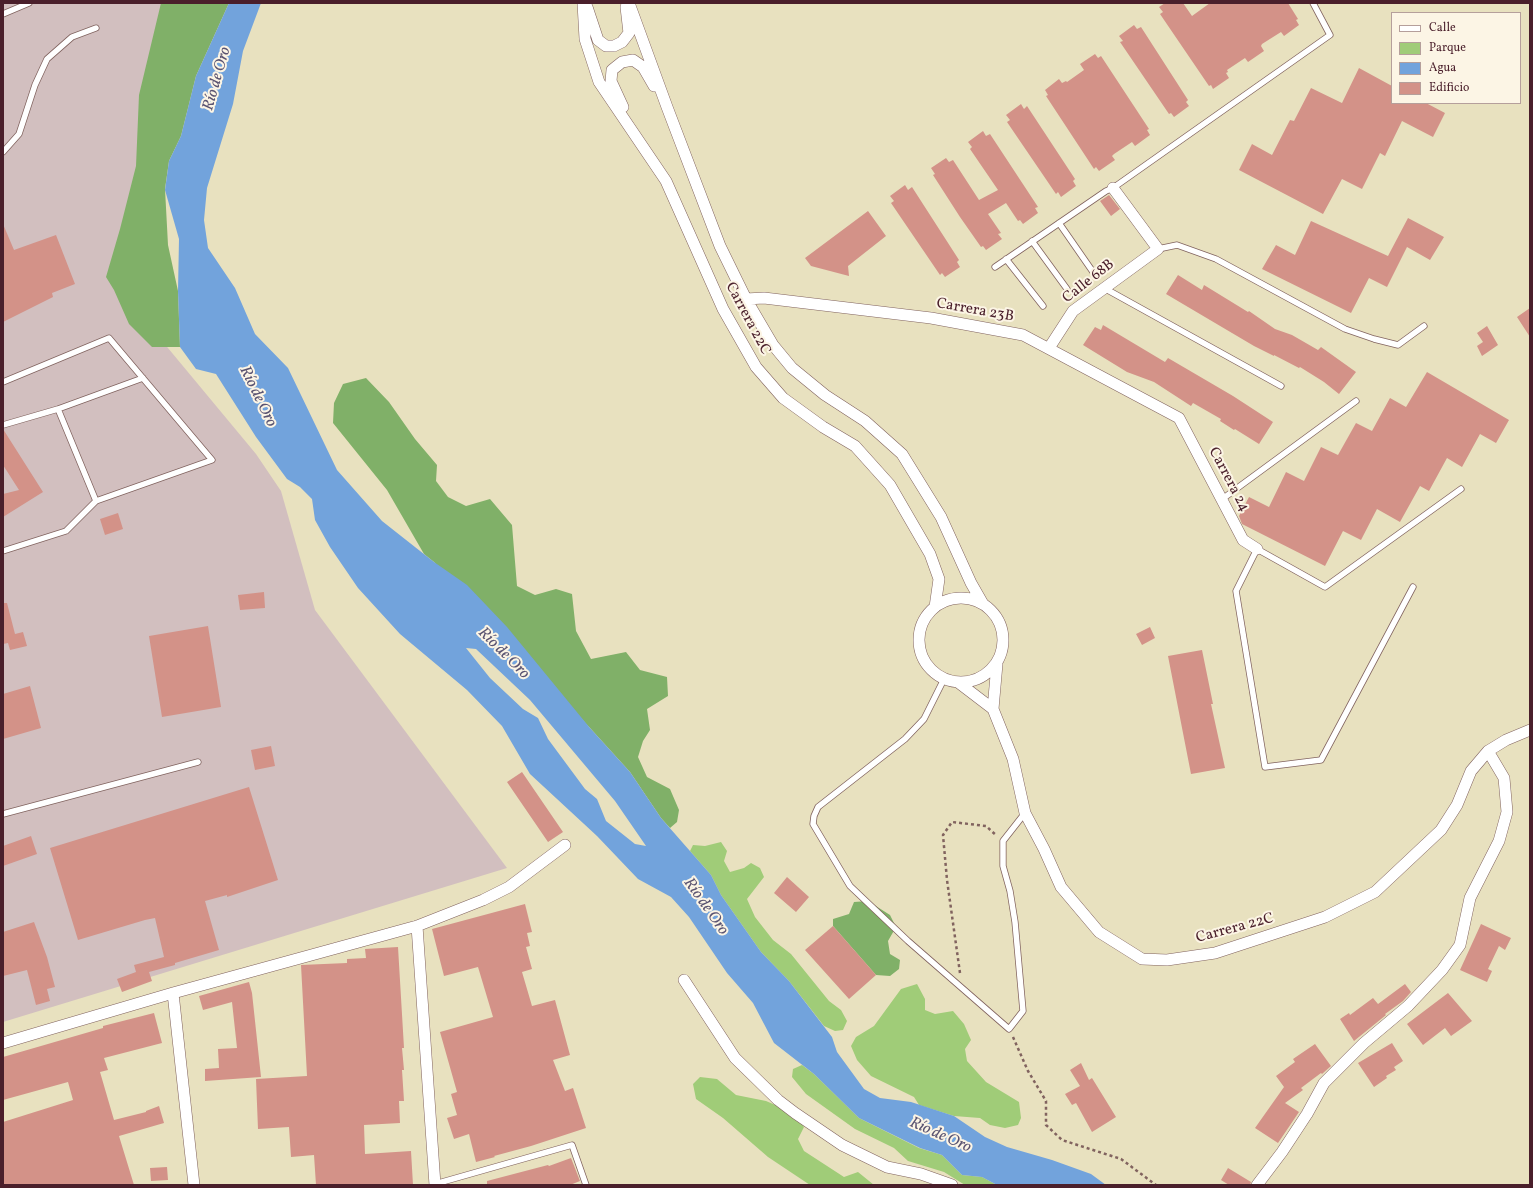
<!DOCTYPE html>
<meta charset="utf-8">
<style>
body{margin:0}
#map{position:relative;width:1533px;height:1188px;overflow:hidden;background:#e8e1bf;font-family:Vollkorn,serif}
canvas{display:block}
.frame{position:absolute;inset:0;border:4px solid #4a1f2b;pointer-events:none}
.legend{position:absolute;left:1391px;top:12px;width:130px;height:92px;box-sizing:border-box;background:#fcf5e5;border:1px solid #b59f9b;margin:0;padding:5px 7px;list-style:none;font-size:12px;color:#4a1f2b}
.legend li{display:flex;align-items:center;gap:8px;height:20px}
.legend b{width:20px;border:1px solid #b59f9b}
</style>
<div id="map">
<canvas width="1533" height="1188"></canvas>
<div class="frame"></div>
<ul class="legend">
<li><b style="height:5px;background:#fff"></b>Calle</li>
<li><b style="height:11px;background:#a0cc78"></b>Parque</li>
<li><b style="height:11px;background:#72a3dc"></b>Agua</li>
<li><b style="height:11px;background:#d39288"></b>Edificio</li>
</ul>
</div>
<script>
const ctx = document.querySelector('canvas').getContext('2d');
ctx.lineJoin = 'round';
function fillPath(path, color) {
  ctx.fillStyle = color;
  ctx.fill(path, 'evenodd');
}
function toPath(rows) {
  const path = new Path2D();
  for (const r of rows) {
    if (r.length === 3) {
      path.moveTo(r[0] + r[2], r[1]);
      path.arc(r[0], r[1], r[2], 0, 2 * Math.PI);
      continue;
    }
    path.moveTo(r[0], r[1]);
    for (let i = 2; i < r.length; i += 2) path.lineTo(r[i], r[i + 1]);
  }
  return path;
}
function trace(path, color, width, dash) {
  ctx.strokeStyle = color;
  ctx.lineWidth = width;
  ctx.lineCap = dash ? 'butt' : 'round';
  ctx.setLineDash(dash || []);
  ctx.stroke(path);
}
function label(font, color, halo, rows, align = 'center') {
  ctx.font = font + ' Vollkorn,serif';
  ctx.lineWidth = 4;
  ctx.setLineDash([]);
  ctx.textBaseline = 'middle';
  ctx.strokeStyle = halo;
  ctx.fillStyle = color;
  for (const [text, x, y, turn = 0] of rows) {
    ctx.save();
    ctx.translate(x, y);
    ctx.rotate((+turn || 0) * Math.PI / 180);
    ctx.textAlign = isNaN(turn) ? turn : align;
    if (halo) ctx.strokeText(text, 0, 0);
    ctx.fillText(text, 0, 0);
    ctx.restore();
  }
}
const industrial = toPath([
 [3,3,165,3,139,168,109,277,256,454,281,491,315,610,507,868,3,1022]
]);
const green = toPath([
 [721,842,727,851,724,861,730,872,744,868,751,863,760,868,764,877,747,899,755,917,773,940,791,954,829,1001,841,1010,847,1021,843,1030,835,1031,824,1026,789,981,761,952,721,895,711,875,690,851,693,845,705,846],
 [917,984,925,999,925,1010,935,1014,953,1011,964,1024,971,1040,965,1049,967,1061,986,1082,1019,1102,1021,1118,1018,1125,1005,1128,990,1125,980,1118,954,1116,919,1105,914,1097,871,1076,857,1060,851,1046,856,1037,874,1026,901,989],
 [802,1065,814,1074,859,1118,919,1148,942,1155,962,1175,982,1177,997,1185,965,1185,944,1172,908,1161,894,1148,855,1129,806,1094,792,1077,793,1069],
 [700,1077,717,1079,736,1095,766,1101,794,1113,804,1127,798,1139,804,1151,844,1177,858,1172,874,1185,810,1185,768,1157,723,1118,696,1099,693,1084]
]);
const forest = toPath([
 [161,3,229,3,196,76,181,136,169,161,165,189,168,245,178,291,180,347,152,347,129,324,114,290,106,277,120,229,136,166,139,95],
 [366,378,389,402,415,439,437,465,436,481,448,497,466,506,490,499,512,525,517,586,535,595,556,589,572,594,576,631,591,659,626,652,640,670,667,677,668,696,647,709,650,730,643,741,638,757,647,777,670,789,679,810,677,822,670,828,661,818,630,772,590,728,434,562,424,554,387,490,333,423,334,403,343,384],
 [868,901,890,915,896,927,888,941,890,954,900,960,899,969,890,976,876,975,833,926,833,919,849,914,854,902]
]);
const water = toPath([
 [229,3,261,3,243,51,233,104,207,188,204,220,208,248,235,288,255,334,288,368,337,470,382,521,434,562,467,585,507,627,590,728,630,772,661,818,711,875,721,895,761,952,789,981,832,1037,837,1052,864,1089,880,1098,911,1102,954,1116,985,1137,1007,1147,1052,1160,1091,1174,1106,1185,997,1185,982,1177,962,1175,942,1155,920,1148,859,1118,814,1074,774,1043,753,1003,727,973,689,917,671,897,638,879,597,836,530,774,502,726,467,690,400,634,358,588,330,547,315,520,312,499,300,487,287,479,256,437,216,374,196,369,180,347,178,291,179,239,165,190,169,161,181,136,196,76],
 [466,648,476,649,530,700,615,801,646,846,635,844,606,821,597,799,585,789,548,739,538,718,523,709,490,678]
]);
const building = toPath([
 [1165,3,1183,3,1192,16,1210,3,1288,3,1298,19,1296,20,1299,25,1284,36,1281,32,1262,44,1261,46,1264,51,1248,62,1245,58,1227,70,1228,72,1226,73,1229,78,1213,89,1211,85,1209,86,1160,14,1163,12,1159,7],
 [1134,25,1137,29,1141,27,1188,100,1186,102,1189,106,1174,117,1171,113,1169,114,1120,42,1123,41,1119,36],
 [1095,54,1098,58,1101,56,1149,129,1147,130,1150,135,1135,146,1132,142,1114,154,1112,156,1115,160,1099,171,1096,167,1094,169,1046,96,1048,95,1045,90,1059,79,1062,83,1066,81,1067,82,1084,70,1080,64],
 [1359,68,1392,86,1392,103,1426,103,1445,113,1433,137,1402,121,1385,156,1380,153,1362,189,1342,179,1323,214,1239,170,1252,144,1272,155,1290,120,1294,121,1311,88,1342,103],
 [1021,104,1024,109,1027,106,1075,179,1073,181,1076,186,1061,197,1058,192,1056,194,1007,122,1010,120,1006,115],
 [983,131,986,136,990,134,1038,207,1035,208,1038,213,1023,224,1020,220,1018,221,1006,203,988,214,1001,233,998,234,1002,239,986,250,983,246,981,247,960,217,933,175,935,174,931,168,946,158,949,162,953,160,979,200,998,190,970,149,972,147,968,142],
 [905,185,908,190,912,187,959,260,957,262,960,267,945,277,942,273,940,275,891,203,894,201,890,196],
 [1109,195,1120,209,1111,216,1100,201],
 [868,211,886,236,848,266,849,276,811,266,805,258],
 [1408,218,1444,237,1430,260,1407,247,1387,287,1369,278,1351,313,1262,269,1276,245,1295,255,1311,221,1388,256],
 [3,224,14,250,56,235,75,284,52,293,53,297,3,322],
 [1178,275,1202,290,1204,285,1248,312,1249,311,1275,329,1292,335,1318,350,1321,347,1356,372,1339,394,1324,382,1300,367,1299,368,1274,355,1274,356,1254,346,1166,294],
 [1530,308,1530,337,1517,317],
 [1103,325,1165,362,1168,358,1233,396,1273,422,1259,444,1235,429,1234,430,1220,421,1221,419,1193,403,1191,406,1154,382,1127,372,1083,345,1095,327,1101,330],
 [1487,326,1498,345,1482,356,1477,346,1483,342,1477,333],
 [1427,372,1509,420,1496,443,1480,434,1462,467,1447,458,1429,491,1420,486,1400,522,1377,509,1361,540,1343,531,1325,566,1242,524,1239,516,1249,497,1269,507,1286,472,1304,481,1321,447,1338,455,1356,423,1372,431,1390,398,1406,407],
 [3,429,43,492,3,517,3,494,19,490,3,465],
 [118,513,123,529,105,535,100,519],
 [264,592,265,608,240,610,238,595],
 [3,603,7,603,15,634,23,632,27,646,10,650,8,643,3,644],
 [208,626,221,707,162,717,149,636],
 [1150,627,1155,638,1142,645,1136,634],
 [1202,650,1213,704,1211,704,1225,768,1191,774,1168,656],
 [30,686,41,728,3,739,3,694],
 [271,746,275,766,255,770,251,750],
 [522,772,563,832,548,842,507,782],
 [249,787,278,880,227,897,227,895,205,901,219,950,175,963,175,965,149,972,152,981,122,992,117,979,136,972,134,965,164,957,155,918,145,920,78,940,50,848],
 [31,836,37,854,3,866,3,846],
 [787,877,809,897,796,912,774,893],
 [525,904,532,932,527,933,530,946,526,947,532,969,522,972,532,1006,555,1000,570,1055,553,1060,565,1091,573,1088,586,1128,531,1146,494,1156,495,1157,476,1162,469,1134,454,1139,447,1118,457,1115,451,1094,457,1092,440,1032,493,1017,478,967,444,976,432,929],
 [34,922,47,957,55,987,47,989,50,1001,36,1005,27,970,3,976,3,932],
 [1481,924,1511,938,1505,950,1499,946,1488,969,1492,971,1487,982,1460,970],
 [833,926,876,975,849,999,805,950],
 [398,947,404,1048,402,1048,404,1070,402,1070,404,1101,399,1101,400,1123,364,1125,365,1154,411,1151,413,1185,316,1185,314,1155,291,1157,289,1127,258,1129,256,1079,307,1076,301,965,347,963,347,959,366,958,365,949],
 [249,982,252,993,261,1077,205,1081,205,1069,219,1068,218,1049,237,1048,232,1002,203,1010,199,996],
 [1405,984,1411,992,1403,1001,1385,1014,1386,1015,1354,1041,1340,1019,1349,1013,1350,1015,1373,998,1378,1004],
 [1448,993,1472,1021,1451,1036,1445,1028,1423,1045,1407,1024],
 [154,1013,162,1043,104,1058,108,1070,100,1072,114,1120,146,1112,146,1111,159,1106,164,1123,119,1136,134,1185,3,1185,3,1122,73,1100,68,1082,3,1100,3,1057,103,1028,103,1026],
 [1392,1043,1403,1061,1394,1067,1396,1070,1386,1076,1387,1078,1374,1087,1358,1063],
 [1315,1044,1331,1066,1322,1074,1321,1073,1301,1088,1303,1090,1285,1103,1299,1112,1278,1143,1255,1128,1284,1087,1276,1076,1295,1062,1293,1059],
 [1081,1063,1089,1080,1092,1078,1116,1117,1092,1132,1076,1103,1072,1105,1065,1094,1080,1086,1070,1070],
 [571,1158,580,1181,570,1185,487,1185,487,1181,548,1165,549,1166],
 [167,1167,168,1180,151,1181,150,1168],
 [1228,1168,1251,1182,1250,1185,1229,1185,1221,1180]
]);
const path = toPath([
 [960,973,947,880,943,835,952,822,986,826,997,836],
 [1013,1037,1028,1071,1046,1101,1046,1125,1062,1140,1121,1159,1156,1185]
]);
const lane = toPath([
 [3,14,29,3],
 [3,152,19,134,35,85,47,59,72,37,96,28],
 [1059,223,1093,272],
 [1032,241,1067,289],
 [1158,249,1177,245,1216,259,1345,329,1374,339,1398,345,1424,326],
 [1006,259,1043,306],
 [995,267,1106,191,1113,188,1330,35,1313,3],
 [1104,288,1281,386],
 [3,382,109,338,212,460,96,501,66,531,3,551],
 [58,409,143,378],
 [3,425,58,409,96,501],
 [1221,500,1356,401],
 [1413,587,1321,760,1265,767,1236,591,1257,549,1325,587,1461,489],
 [944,679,924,719,905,739,818,807,814,816,813,824,850,886,908,941,1009,1029,1023,1011,1015,922,1010,891,1003,866,1003,841,1025,813],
 [3,814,198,762],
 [435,1184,572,1145,586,1185]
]);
const street = toPath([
 [583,3,585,39,599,82,666,181,723,309,756,367,783,398,823,427,855,446,890,485,930,554,939,579,935,607],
 [629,3,667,107,720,246,746,299,773,345,792,368,825,395,865,421,902,454,941,517,971,583,983,604],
 [587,7,598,40,606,46,614,46,622,42,629,33,626,7],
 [623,107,611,81,612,70,622,62,633,60,643,67,654,86],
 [746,299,764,298,931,318,1023,335,1179,418,1243,540,1257,549],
 [1049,348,1073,311,1158,249,1113,188],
 [961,640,42],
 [997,664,993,709,1013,759,1025,813,1044,849,1061,887,1099,932,1142,959,1167,960,1215,953,1325,917,1375,892,1441,830,1457,805,1471,771,1488,751,1506,740,1530,730],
 [959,683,993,709],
 [417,926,435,1185],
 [684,980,735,1058,778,1100,795,1113,842,1145,887,1167,921,1174,952,1185],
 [173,993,194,1185],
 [3,1043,173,993,417,926,483,900,509,887,565,845],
 [1257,1185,1282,1152,1307,1114,1324,1083,1364,1043,1408,1006,1442,970,1460,945,1470,898,1499,841,1507,812,1504,778,1488,751]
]);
const streetNames = [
 ["Calle 68B",1089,282,-38],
 ["Carrera 23B",975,311,10],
 ["Carrera 22C",747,319,62],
 ["Carrera 24",1228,480,62],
 ["Carrera 22C",1235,929,-15]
];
const waterNames = [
 ["Río de Oro",218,79,-74],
 ["Río de Oro",257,397,64],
 ["Río de Oro",503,654,45],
 ["Río de Oro",705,907,55],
 ["Río de Oro",940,1136,24]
];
fillPath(industrial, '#d2bfbf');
fillPath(green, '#a0cc78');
fillPath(forest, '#80b068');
fillPath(water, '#72a3dc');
fillPath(building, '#d39288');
trace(lane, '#81635f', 7);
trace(street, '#81635f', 12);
trace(path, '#81635f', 2.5, [3, 3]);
trace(lane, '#fff', 5.5);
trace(street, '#fff', 11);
label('15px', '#4a1f2b', '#fcf5e5', streetNames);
label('italic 16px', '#5a5472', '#fcf5e5', waterNames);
</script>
